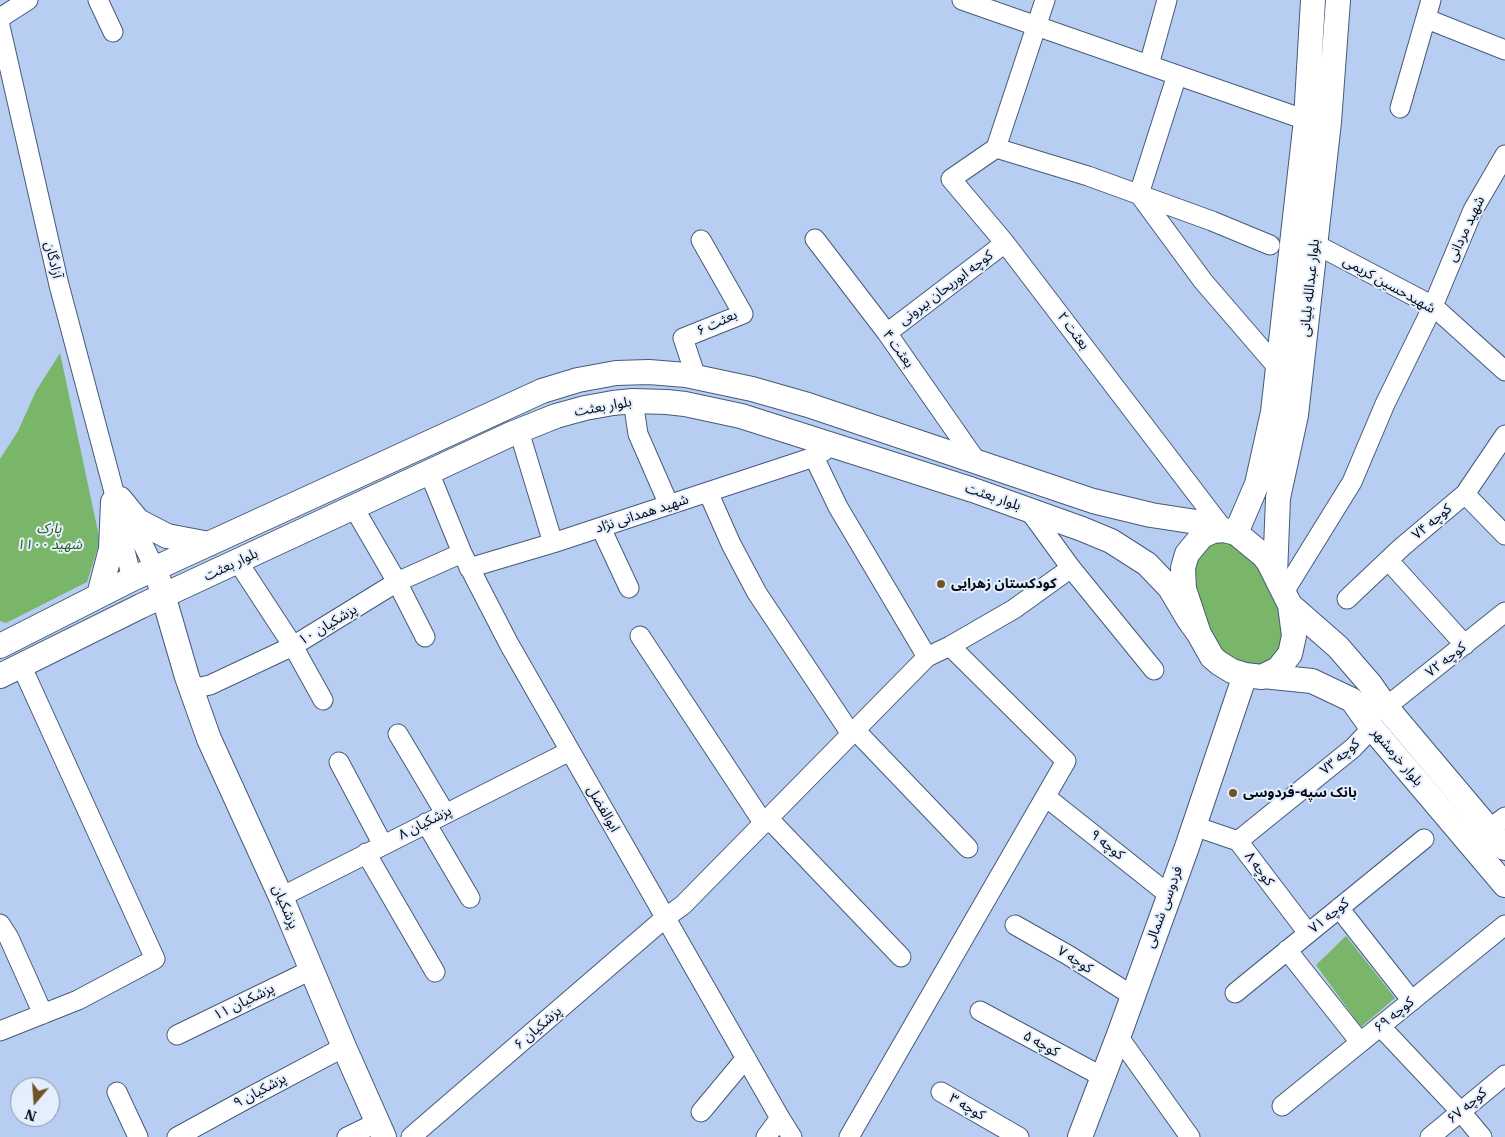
<!DOCTYPE html>
<meta charset="utf-8">
<style>
body{margin:0}
#map{position:relative;width:1505px;height:1137px;overflow:hidden;background:#b7cef2;font-family:"IBM Plex Serif",serif}
canvas{display:block}
.north{position:absolute;left:10px;top:1077px;width:50px;height:50px;box-sizing:border-box;background:#e4eefd;border:1px solid #8b93a1;border-radius:50%;rotate:198deg;font-size:14px;font-weight:700;line-height:20px;text-align:center;color:#050b17}
.north::after{content:'';display:block;margin:auto;width:18px;height:22px;background:#6f5426;clip-path:polygon(50% 0,100% 100%,50% 72%,0 100%)}
</style>
<div id="map">
<canvas width="1505" height="1137"></canvas>
<div class="north">N</div>
</div>
<script>
const ctx = document.querySelector('canvas').getContext('2d');
ctx.lineJoin = 'round';
function fillPath(path, color) {
  ctx.fillStyle = color;
  ctx.fill(path, 'evenodd');
}
function toPath(rows) {
  const path = new Path2D();
  for (const r of rows) {
    path.moveTo(r[0], r[1]);
    for (let i = 2; i < r.length; i += 2) path.lineTo(r[i], r[i + 1]);
  }
  return path;
}
function trace(path, color, width, dash) {
  ctx.strokeStyle = color;
  ctx.lineWidth = width;
  ctx.lineCap = dash ? 'butt' : 'round';
  ctx.setLineDash(dash || []);
  ctx.stroke(path);
}
function label(font, color, halo, rows, align = 'center') {
  ctx.font = font + ' "IBM Plex Serif","Noto Sans Arabic",serif';
  ctx.lineWidth = 4;
  ctx.setLineDash([]);
  ctx.textBaseline = 'middle';
  ctx.strokeStyle = halo;
  ctx.fillStyle = color;
  for (const [text, x, y, turn = 0] of rows) {
    ctx.save();
    ctx.translate(x, y);
    ctx.rotate((+turn || 0) * Math.PI / 180);
    ctx.textAlign = isNaN(turn) ? turn : align;
    if (halo) ctx.strokeText(text, 0, 0);
    ctx.fillText(text, 0, 0);
    ctx.restore();
  }
}
const green = toPath([
 [60,353,100,541,87,582,6,623,0,621,0,459,18,431,36,391],
 [1218,539,1236,543,1263,570,1282,615,1284,653,1261,671,1218,656,1200,614,1191,560],
 [1346,936,1395,998,1361,1027,1316,965]
]);
const minor = toPath([
 [98,0,113,32],
 [962,0,1306,120],
 [0,18,28,0],
 [1427,19,1505,50],
 [0,26,59,285,114,492,113,502,132,579],
 [1149,65,1167,0],
 [1177,75,1139,194,1203,281,1278,368],
 [1400,108,1431,0],
 [996,148,951,179,1005,243,1224,530],
 [996,148,1088,176,1212,221,1270,245],
 [996,148,1045,0],
 [815,239,887,333,977,462],
 [1315,244,1433,306,1505,371],
 [887,333,1005,243],
 [696,377,683,338,743,314,701,240],
 [633,401,638,434,669,505],
 [519,431,553,543],
 [824,451,814,457,838,507,927,657],
 [429,472,462,553,509,644,780,1118,792,1137],
 [708,492,731,544,757,593,851,734],
 [1465,494,1505,535],
 [354,508,397,582,425,637],
 [127,512,155,569],
 [601,528,629,588],
 [1388,560,1465,645],
 [238,562,293,646,323,700],
 [469,568,553,543,814,457],
 [1071,568,1154,670],
 [1284,592,1352,482,1385,404,1433,306,1473,210,1505,155],
 [1347,599,1402,547,1465,494,1505,435],
 [640,636,764,824],
 [191,689,210,685,293,646,397,582,462,553],
 [1386,707,1505,612],
 [855,730,968,848],
 [398,734,445,813],
 [339,762,383,845],
 [1046,797,1168,894],
 [769,819,901,957],
 [426,823,470,898],
 [1194,826,1238,841,1308,933],
 [1489,829,1505,817],
 [1238,841,1353,748,1372,728],
 [366,853,435,972],
 [281,897,570,751],
 [1339,908,1412,1001],
 [0,924,9,938,43,1014],
 [1015,925,1068,955,1133,996],
 [1287,950,1360,1042],
 [1235,993,1424,839],
 [980,1011,1103,1077],
 [1380,1026,1461,1112,1482,1137],
 [0,1031,78,1000,155,959,21,665],
 [177,1035,311,970],
 [1118,1036,1190,1137],
 [117,1092,138,1137],
 [941,1092,1019,1137],
 [1282,1106,1505,925],
 [701,1112,746,1058],
 [177,1137,250,1097,344,1047],
 [347,1137,378,1122],
 [411,1137,665,918,683,905,927,657,950,646,1014,609,1071,568,1028,509],
 [766,1137,780,1118],
 [849,1137,1066,761,950,646],
 [1430,1137,1505,1075]
]);
const major = toPath([
 [120,499,138,521,167,536,209,544],
 [1224,530,1236,533,1264,556,1269,563,1290,605,1294,636,1290,654,1278,669,1262,677,1245,675,1232,671,1219,663,1212,657,1199,634,1184,589,1183,568,1187,554,1202,536,1213,531,1224,530],
 [1236,533,1257,484,1273,412,1306,120,1313,0],
 [1275,575,1278,498,1296,415,1329,122,1338,0],
 [159,581,187,677,209,739,281,897,344,1047,384,1137],
 [99,595,111,549,113,502],
 [1290,605,1338,647,1370,684,1386,707,1505,848],
 [0,646,132,579,542,391,578,380,616,373,649,372,686,375,752,389,808,405,1093,501,1151,515,1203,523,1219,530],
 [0,676,141,606,511,434,556,416,585,408,613,403,633,401,667,402,685,404,741,416,973,490,1082,529,1111,541,1147,564,1170,588,1189,620,1199,634],
 [1263,676,1312,681,1352,700,1372,728,1505,885],
 [1080,1137,1120,1032,1187,847,1245,675]
]);
const markers = [
 [941,584,5,"#6f5426"],
 [1233,793,5,"#6f5426"]
];
const streetNames = [
 ["شهید مردانی",1466,229,-65],
 ["آزادگان",53,260,77],
 ["شهیدحسین کریمی",1389,285,29],
 ["کوچه ابوریحان بیرونی",946,288,-37],
 ["بلوار عبدالله بلیانی",1310,288,-84],
 ["بعثت ۶",717,323,-25],
 ["بعثت ۲",1073,331,53],
 ["بعثت ۴",898,349,54],
 ["بلوار بعثت",603,407,-10],
 ["بلوار بعثت",993,497,19],
 ["شهید همدانی نژاد",642,514,-18],
 ["کوچه ۷۴",1432,522,-40],
 ["بلوار بعثت",231,565,-25],
 ["پزشکیان ۱۰",328,625,-31],
 ["کوچه ۷۲",1446,660,-38],
 ["کوچه ۷۳",1340,757,-41],
 ["بلوار خرمشهر",1397,757,50],
 ["ابوالفضل",603,809,60],
 ["پزشکیان ۸",425,823,-27],
 ["کوچه ۹",1107,845,38],
 ["کوچه ۸",1259,869,53],
 ["پزشکیان",285,907,67],
 ["فردوسی شمالی",1164,907,-70],
 ["کوچه ۷۱",1329,916,-39],
 ["کوچه ۷",1075,960,32],
 ["پزشکیان ۱۱",244,1002,-26],
 ["کوچه ۶۹",1394,1015,-39],
 ["پزشکیان ۶",538,1028,-41],
 ["کوچه ۵",1041,1044,29],
 ["پزشکیان ۹",260,1091,-28],
 ["کوچه ۶۷",1467,1106,-40],
 ["کوچه ۳",967,1107,30]
];
const parkNames = [
 ["پارک",49,529],
 ["۱۱۰۰ شهید",49,545]
];
const poiNames = [
 ["کودکستان زهرایی",951,584],
 ["بانک سپه-فردوسی",1243,793]
];
fillPath(green, '#79b669');
trace(minor, '#465a79', 21);
trace(major, '#465a79', 26);
trace(minor, '#fff', 19);
trace(major, '#fff', 24);
for (const [x, y, r, color] of markers) {
  const dot = new Path2D();
  dot.arc(x, y, r, 0, 2 * Math.PI);
  ctx.fillStyle = color;
  ctx.fill(dot);
  trace(dot, '#e4eefd', 2);
}
label('14px', '#050b17', '#e4eefd', streetNames);
label('italic 14px', '#255b13', '#e4eefd', parkNames);
label('bold 14px', '#050b17', '#e4eefd', poiNames, 'left');
</script>
